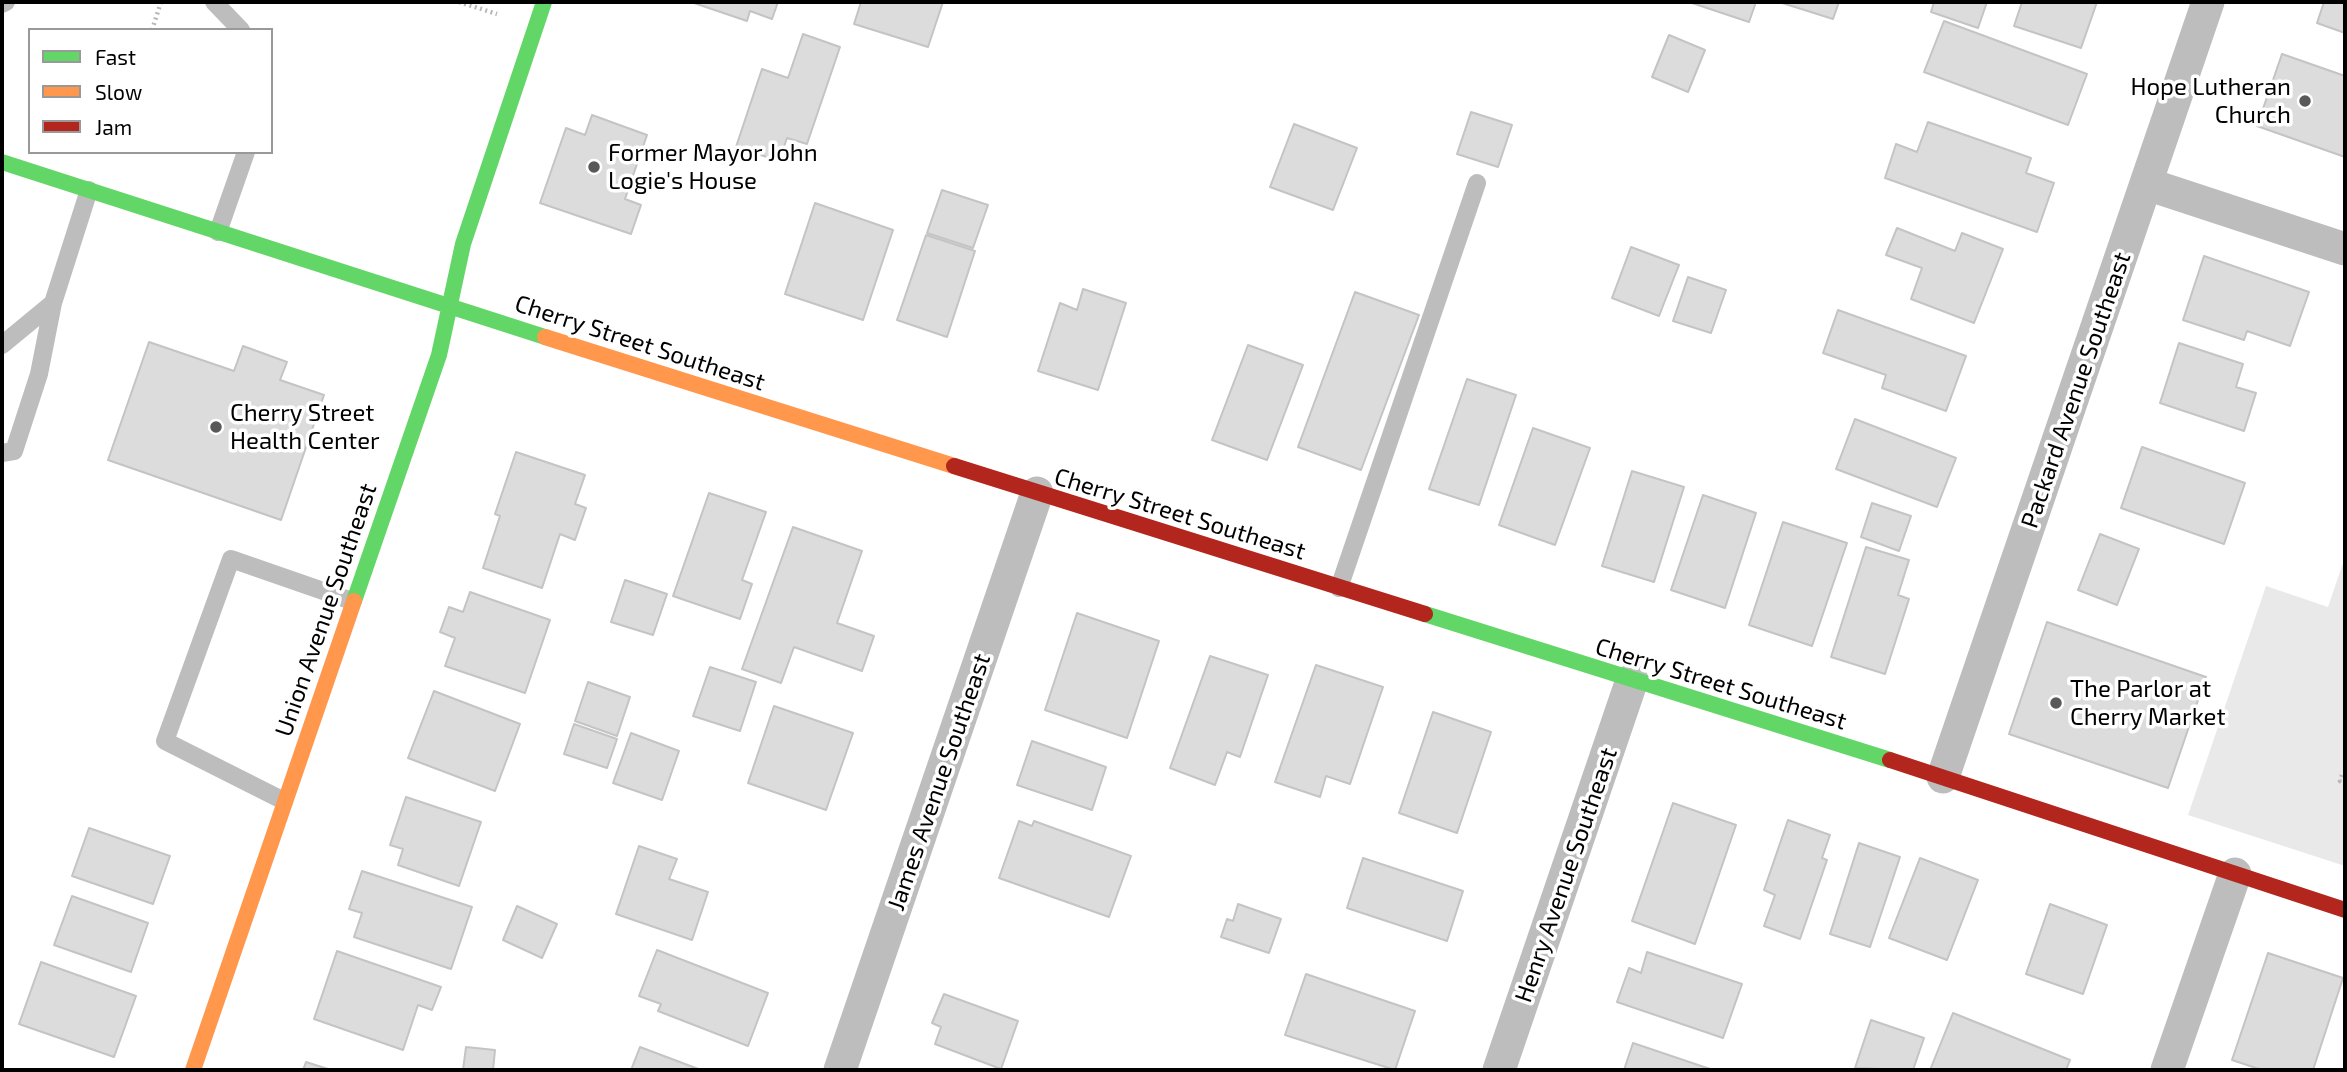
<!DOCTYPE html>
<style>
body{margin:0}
#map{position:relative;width:2347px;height:1072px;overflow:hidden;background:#fff;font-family:"Exo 2",sans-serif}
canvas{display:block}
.frame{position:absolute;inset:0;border:4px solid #000;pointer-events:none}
.legend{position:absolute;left:28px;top:28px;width:245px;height:126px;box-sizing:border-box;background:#fff;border:2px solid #999;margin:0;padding:9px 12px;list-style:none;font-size:21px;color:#000}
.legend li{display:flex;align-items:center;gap:14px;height:35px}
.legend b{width:35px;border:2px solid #999}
</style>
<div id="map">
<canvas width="2347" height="1072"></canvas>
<div class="frame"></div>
<ul class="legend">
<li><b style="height:9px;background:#63d668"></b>Fast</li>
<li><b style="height:9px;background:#ff974d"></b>Slow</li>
<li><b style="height:9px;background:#b3261e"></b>Jam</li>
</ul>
</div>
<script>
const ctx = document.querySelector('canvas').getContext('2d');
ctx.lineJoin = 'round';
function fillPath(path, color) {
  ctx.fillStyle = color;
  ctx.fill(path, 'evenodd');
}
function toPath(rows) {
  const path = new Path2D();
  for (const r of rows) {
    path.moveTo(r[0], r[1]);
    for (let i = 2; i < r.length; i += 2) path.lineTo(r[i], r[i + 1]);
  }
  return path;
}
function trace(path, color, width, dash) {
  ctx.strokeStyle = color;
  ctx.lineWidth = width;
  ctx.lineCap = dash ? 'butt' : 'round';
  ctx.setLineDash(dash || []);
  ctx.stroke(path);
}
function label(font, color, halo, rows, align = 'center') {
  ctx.font = font + ' "Exo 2",sans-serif';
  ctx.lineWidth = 7;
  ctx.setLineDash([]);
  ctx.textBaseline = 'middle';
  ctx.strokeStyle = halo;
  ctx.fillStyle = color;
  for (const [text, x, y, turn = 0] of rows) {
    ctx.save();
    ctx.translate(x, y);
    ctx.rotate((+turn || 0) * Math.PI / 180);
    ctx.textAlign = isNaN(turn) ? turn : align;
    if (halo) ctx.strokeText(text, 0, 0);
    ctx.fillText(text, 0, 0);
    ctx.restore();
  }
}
const green = toPath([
 [2345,557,2345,866,2188,815,2266,586,2328,607]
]);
const building = toPath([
 [691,2,778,2,772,19,750,11,747,21,691,2],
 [861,2,943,2,928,47,854,24,861,2],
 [1689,2,1756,2,1749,22,1689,2],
 [1779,2,1839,2,1833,19,1779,2],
 [1934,2,1987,2,1978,28,1931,12,1934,2],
 [2022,2,2097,2,2081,48,2014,26,2022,2],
 [2324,2,2345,2,2345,33,2317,23,2324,2],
 [1944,21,2087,74,2068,125,1924,72,1944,21],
 [803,34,840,47,807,144,787,138,779,161,736,147,762,69,788,78,803,34],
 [1669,35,1705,50,1688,92,1652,77,1669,35],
 [2282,54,2345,76,2345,157,2257,126,2282,54],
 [1471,112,1512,125,1498,167,1457,154,1471,112],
 [592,115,647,135,625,199,641,205,631,234,540,203,566,128,585,135,592,115],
 [1928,122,2031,158,2026,173,2054,183,2037,232,1885,178,1896,144,1917,152,1928,122],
 [1294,124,1357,148,1333,210,1270,187,1294,124],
 [942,190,988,205,973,248,927,233,942,190],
 [815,203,893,230,863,320,785,294,815,203],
 [1897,228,1955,251,1962,233,2003,249,1974,323,1911,299,1922,268,1886,255,1897,228],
 [926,235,975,251,947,337,897,320,926,235],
 [1631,247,1679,265,1659,316,1612,298,1631,247],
 [2204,256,2309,292,2290,346,2247,331,2244,340,2183,320,2204,256],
 [1688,277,1726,290,1711,333,1673,321,1688,277],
 [1083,289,1126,303,1098,390,1038,371,1060,303,1077,310,1083,289],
 [1355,292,1419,315,1361,470,1298,447,1355,292],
 [1838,310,1966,356,1946,411,1882,388,1886,375,1823,353,1838,310],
 [149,342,234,371,243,346,287,362,280,380,324,395,281,520,108,460,149,342],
 [2179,343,2243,364,2236,387,2256,393,2244,431,2160,403,2179,343],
 [1248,345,1303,365,1267,460,1212,440,1248,345],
 [1467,379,1516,395,1479,505,1429,489,1467,379],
 [1855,419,1956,458,1937,507,1836,469,1855,419],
 [1533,428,1590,448,1555,545,1499,525,1533,428],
 [2142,447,2245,483,2224,544,2121,508,2142,447],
 [516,452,585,475,575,504,586,508,575,540,560,534,542,588,483,568,500,516,495,514,516,452],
 [1632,471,1684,487,1654,582,1602,566,1632,471],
 [709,493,766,512,742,580,752,584,740,619,673,596,709,493],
 [1703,495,1756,513,1725,608,1671,590,1703,495],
 [1872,503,1911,516,1899,551,1861,537,1872,503],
 [1783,522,1847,543,1812,646,1749,625,1783,522],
 [793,527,862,551,837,623,874,636,862,671,794,647,781,683,742,669,793,527],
 [2100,534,2139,549,2117,605,2078,590,2100,534],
 [1866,547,1909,560,1898,595,1909,599,1885,674,1831,657,1866,547],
 [625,580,667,594,653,635,611,622,625,580],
 [470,592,550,620,525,693,445,666,455,638,440,632,449,607,463,612,470,592],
 [1077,613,1159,641,1127,738,1045,710,1077,613],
 [2047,622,2206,677,2168,788,2009,734,2047,622],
 [1210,656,1268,675,1240,757,1227,752,1215,785,1170,768,1210,656],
 [1316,665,1383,687,1350,784,1326,776,1320,797,1275,782,1316,665],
 [710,667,756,682,740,731,693,716,710,667],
 [588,682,630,697,617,736,575,721,588,682],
 [434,691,520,724,495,791,408,758,434,691],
 [774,706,853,733,826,810,748,783,774,706],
 [1433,712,1491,732,1457,833,1399,813,1433,712],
 [574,724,617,739,607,768,564,754,574,724],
 [631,733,679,751,662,800,613,783,631,733],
 [1032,741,1106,767,1092,810,1017,785,1032,741],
 [406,797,481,822,459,886,398,865,403,849,390,845,406,797],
 [1673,803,1736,825,1695,944,1632,921,1673,803],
 [1788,820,1830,835,1822,858,1827,860,1800,939,1764,926,1775,895,1764,890,1788,820],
 [1019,821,1032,826,1034,821,1131,856,1109,917,999,878,1019,821],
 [89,828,170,856,153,904,72,876,89,828],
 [1859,843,1900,857,1870,947,1830,934,1859,843],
 [639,846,677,859,669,879,708,892,692,940,616,914,639,846],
 [1363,858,1463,891,1447,941,1347,908,1363,858],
 [1920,858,1978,880,1947,960,1889,938,1920,858],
 [362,871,472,907,451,969,354,937,362,913,349,909,362,871],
 [72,896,148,923,131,972,54,945,72,896],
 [1238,904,1281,919,1269,953,1221,937,1227,919,1233,921,1238,904],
 [2050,904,2107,925,2083,994,2026,974,2050,904],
 [517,906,557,924,542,958,503,940,517,906],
 [657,950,768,993,748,1046,658,1011,661,1004,639,996,657,950],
 [337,951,441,987,432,1010,418,1005,403,1050,314,1019,337,951],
 [1647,952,1742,984,1723,1038,1617,1002,1629,968,1641,973,1647,952],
 [2268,953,2343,978,2313,1070,2262,1070,2232,1060,2268,953],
 [41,962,136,996,114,1057,19,1024,41,962],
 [1306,974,1415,1011,1395,1070,1285,1035,1306,974],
 [944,994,1018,1021,1001,1069,935,1044,941,1027,932,1023,944,994],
 [1953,1013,2070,1060,2066,1070,1930,1070,1953,1013],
 [1871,1020,1924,1038,1913,1070,1855,1068,1871,1020],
 [1633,1043,1713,1070,1624,1070,1633,1043],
 [466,1047,495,1050,493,1070,463,1070,466,1047],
 [640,1047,701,1070,631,1070,640,1047],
 [306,1062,331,1070,303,1070,306,1062]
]);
const path = toPath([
 [459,2,497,14],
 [152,30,161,2],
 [2342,775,2340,781,2345,782]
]);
const lane = toPath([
 [214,2,241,30],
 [2,4,6,2],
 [218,232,246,152],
 [2,345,53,303],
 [2,453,14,451,39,374,53,303,89,190],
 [1339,588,1477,183],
 [284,801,165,741,231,559,352,601]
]);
const street = toPath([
 [2147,184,2345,249],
 [1943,777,2208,2],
 [840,1070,1037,493],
 [1499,1070,1632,680],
 [2167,1070,2235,874]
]);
const fast = toPath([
 [2,162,545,337],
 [354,601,439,355,463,244,544,2],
 [1425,614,1890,760]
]);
const slow = toPath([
 [545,337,954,466],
 [193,1070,354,601]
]);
const jam = toPath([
 [954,466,1425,614],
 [1890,760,2345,910]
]);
const markers = [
 [2305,101,7,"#595959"],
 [594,167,7,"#595959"],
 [216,427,7,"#595959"],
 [2056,703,7,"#595959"]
];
const poiNames = [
 ["Hope Lutheran",2291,87,"right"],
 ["Church",2291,115,"right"],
 ["Former Mayor John",608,153],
 ["Logie's House",608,181],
 ["Cherry Street",230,413],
 ["Health Center",230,441],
 ["The Parlor at",2070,689],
 ["Cherry Market",2070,717]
];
const streetNames = [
 ["Cherry Street Southeast",640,343,18],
 ["Packard Avenue Southeast",2076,390,-71],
 ["Cherry Street Southeast",1180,514,17],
 ["Union Avenue Southeast",326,610,-71],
 ["Cherry Street Southeast",1721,684,17],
 ["James Avenue Southeast",939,782,-71],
 ["Henry Avenue Southeast",1566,875,-71]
];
fillPath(green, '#e9e9e9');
fillPath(building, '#dcdcdc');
trace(building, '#c4c4c4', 2);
trace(path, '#b8b8b8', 4.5, [2, 3.5]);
trace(lane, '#bdbdbd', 18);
trace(street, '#bdbdbd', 33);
trace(fast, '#63d668', 16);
trace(slow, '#ff974d', 16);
trace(jam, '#b3261e', 16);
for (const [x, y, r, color] of markers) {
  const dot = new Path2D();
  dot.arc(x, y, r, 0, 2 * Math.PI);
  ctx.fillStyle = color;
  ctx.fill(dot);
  trace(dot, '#fff', 2.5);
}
label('24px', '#000', '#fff', poiNames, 'left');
label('24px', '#000', '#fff', streetNames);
</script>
